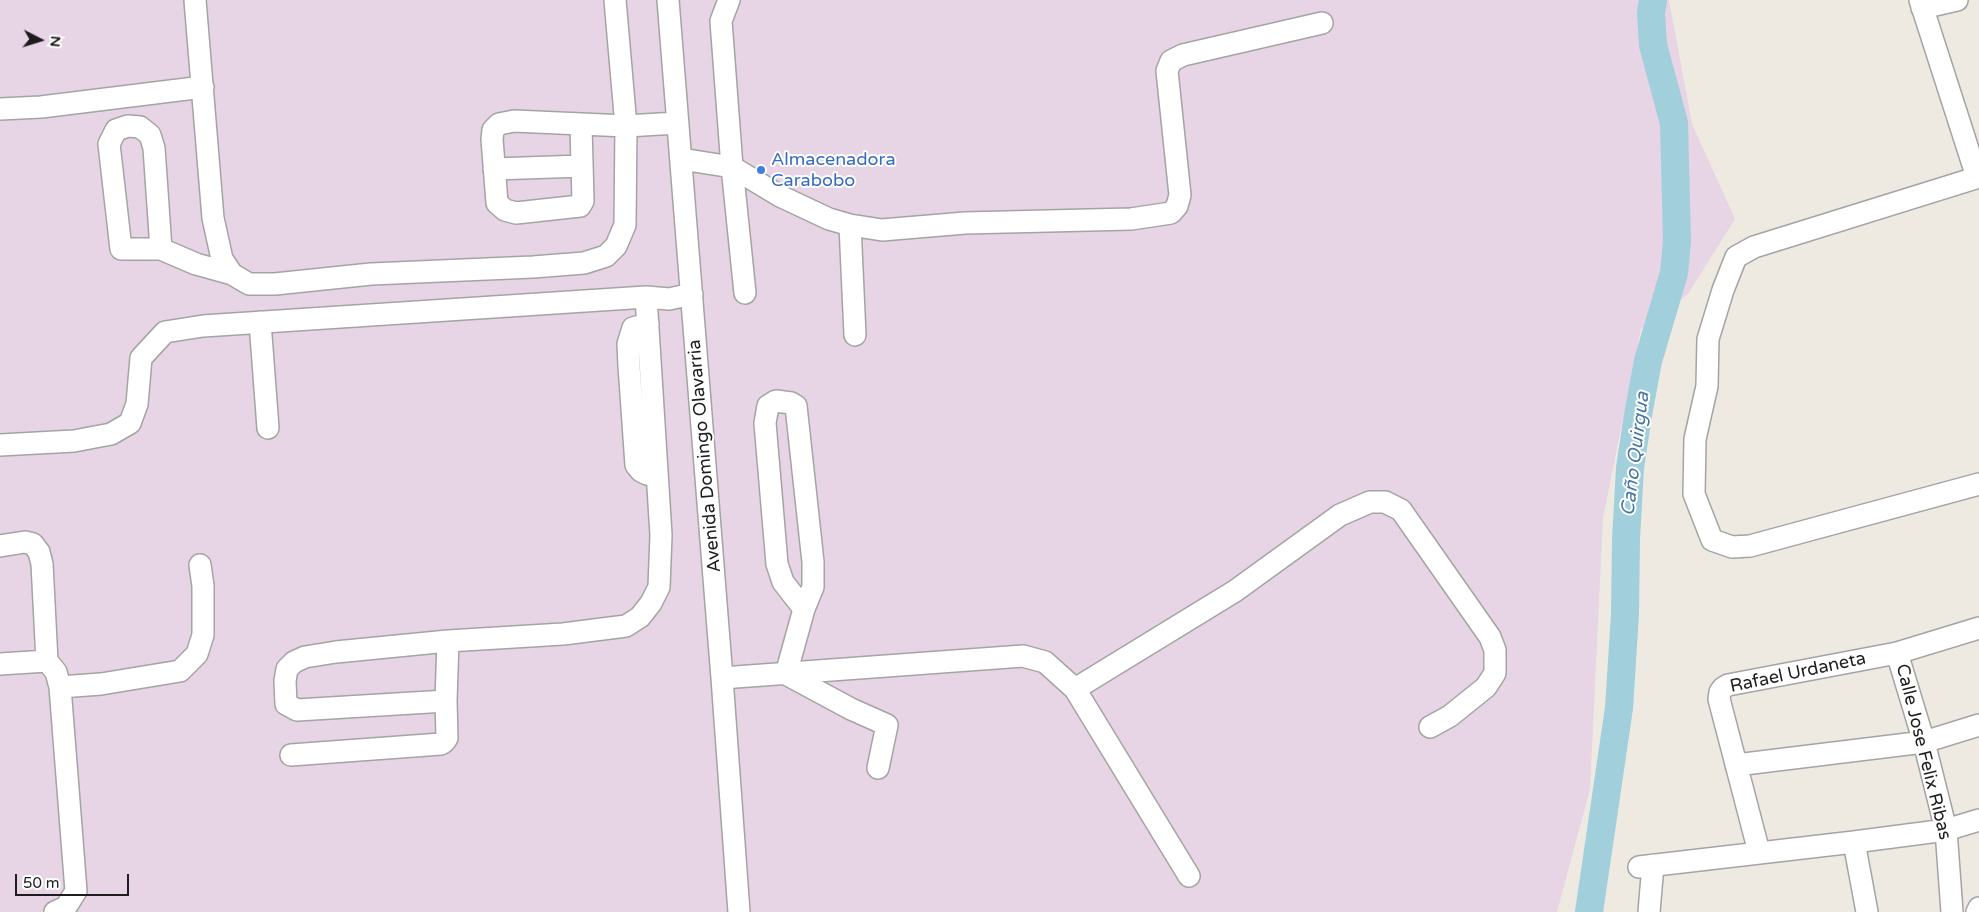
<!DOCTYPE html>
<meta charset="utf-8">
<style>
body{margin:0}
#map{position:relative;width:1979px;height:912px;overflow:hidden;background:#eeeae2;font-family:"Varela Round",sans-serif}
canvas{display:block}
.north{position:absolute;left:15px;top:15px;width:50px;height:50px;-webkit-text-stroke:4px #fff;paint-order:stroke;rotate:95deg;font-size:14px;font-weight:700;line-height:20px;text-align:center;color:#1d1d1d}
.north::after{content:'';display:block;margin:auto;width:18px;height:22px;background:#1d1d1d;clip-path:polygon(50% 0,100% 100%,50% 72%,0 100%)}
.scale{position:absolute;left:15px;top:874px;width:114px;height:22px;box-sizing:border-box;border:2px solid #1d1d1d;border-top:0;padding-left:6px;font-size:15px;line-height:18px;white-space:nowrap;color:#1d1d1d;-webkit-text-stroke:4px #fff;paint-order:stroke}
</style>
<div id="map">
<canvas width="1979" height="912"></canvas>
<div class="north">N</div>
<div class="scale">50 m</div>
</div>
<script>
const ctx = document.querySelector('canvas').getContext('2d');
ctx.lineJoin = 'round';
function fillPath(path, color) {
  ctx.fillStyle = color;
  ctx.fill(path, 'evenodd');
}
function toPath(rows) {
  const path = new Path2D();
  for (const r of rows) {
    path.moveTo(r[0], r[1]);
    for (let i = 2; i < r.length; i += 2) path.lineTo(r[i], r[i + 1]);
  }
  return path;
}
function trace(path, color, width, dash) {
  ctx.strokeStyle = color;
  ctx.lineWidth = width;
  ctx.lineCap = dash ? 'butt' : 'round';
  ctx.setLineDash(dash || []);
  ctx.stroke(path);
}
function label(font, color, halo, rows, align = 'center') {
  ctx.font = font + ' "Varela Round",sans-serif';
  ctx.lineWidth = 4;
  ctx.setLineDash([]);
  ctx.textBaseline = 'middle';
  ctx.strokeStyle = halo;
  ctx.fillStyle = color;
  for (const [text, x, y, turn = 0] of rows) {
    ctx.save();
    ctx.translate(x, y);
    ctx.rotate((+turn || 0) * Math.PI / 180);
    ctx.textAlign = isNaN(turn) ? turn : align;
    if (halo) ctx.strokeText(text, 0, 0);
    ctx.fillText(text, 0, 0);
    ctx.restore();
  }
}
const industrial = toPath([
 [0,0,1669,0,1692,124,1735,219,1688,294,1641,329,1603,518,1590,789,1557,912,0,912]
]);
const river = toPath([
 [1589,912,1619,708,1625,614,1626,539,1630,468,1638,415,1648,361,1674,273,1677,241,1674,123,1653,45,1651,13,1653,0]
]);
const minor = toPath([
 [195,0,213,218,222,259,232,274,249,284,275,284,371,274,533,267,584,263,606,256,616,246,625,225,626,126,615,0],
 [668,0,722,678,739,912],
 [729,0,721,21,732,167,745,293],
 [1920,0,1977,177],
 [1922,8,1957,0],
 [0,109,41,107,203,87],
 [581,126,583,201,580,206,516,213,505,210,497,203,492,139,493,130,499,124,514,121,626,126,677,123],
 [681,159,732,167,780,196,829,219,850,225,882,230,965,223,1131,219,1171,213,1177,206,1180,195,1167,71,1171,61,1183,55,1322,23],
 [494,169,582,166],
 [1979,177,1754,247,1736,257,1723,290,1708,339,1707,386,1695,439,1694,494,1712,540,1732,547,1750,546,1979,484],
 [850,225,855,335],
 [161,249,154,148,150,135,140,127,128,126,116,130,109,144,121,249,161,249,196,264,232,274],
 [260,322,268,428],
 [648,324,633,328,628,344,629,366,636,465,641,471,647,474,657,473],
 [0,445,74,441,111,434,130,423,137,404,141,358,165,332,203,326,646,297,669,299,692,294],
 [0,546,25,542,33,544,39,552,42,564,47,661],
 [804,609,783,582,777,564,765,423,768,406,776,401,791,403,796,406,813,562,813,587,804,609,786,674,851,709,887,725,878,768],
 [1897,653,1924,742,1946,830,1952,912],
 [0,664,47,661,56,672,60,687,76,891,66,907,55,912],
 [722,678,1023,656,1045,662,1075,689,1189,876],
 [60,687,101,684,180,671,197,654,203,635,203,586,200,565],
 [1075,689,1235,591,1340,515,1370,502,1385,502,1401,510,1490,637,1495,650,1495,673,1486,687,1450,716,1430,727],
 [446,701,297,710,286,704,285,681,287,669,294,662,305,657,336,652,448,641,563,634,626,626,640,617,651,603,659,587,661,535,646,297],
 [291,755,441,744,444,742,447,738,446,701,448,641],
 [1736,765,1924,742,1979,725],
 [1854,842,1946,830,1979,820],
 [1759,852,1719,699,1720,692,1723,688,1728,685,1897,653,1979,628],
 [1639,867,1854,842,1867,912],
 [1649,912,1653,865],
 [1977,912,1979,908]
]);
const markers = [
 [761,170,5,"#3f7fe0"]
];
const shopNames = [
 ["Almacenadora",771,160],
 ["Carabobo",771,181]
];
const streetNames = [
 ["Avenida Domingo Olavarria",705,456,-95],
 ["Rafael Urdaneta",1798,673,-12],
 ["Calle Jose Felix Ribas",1923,752,76]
];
const waterNames = [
 ["Caño Quirgua",1636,454,-83]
];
fillPath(industrial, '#e7d4e4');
trace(river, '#a2cfdc', 28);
trace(minor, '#a4a4a4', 24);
trace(minor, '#fff', 21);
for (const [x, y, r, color] of markers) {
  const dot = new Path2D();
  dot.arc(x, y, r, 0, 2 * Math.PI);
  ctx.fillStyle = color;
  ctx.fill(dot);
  trace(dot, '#fff', 2);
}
label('18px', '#366cbe', '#fff', shopNames, 'left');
label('18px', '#1d1d1d', '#fff', streetNames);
label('italic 19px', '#4676a4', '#fff', waterNames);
</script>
